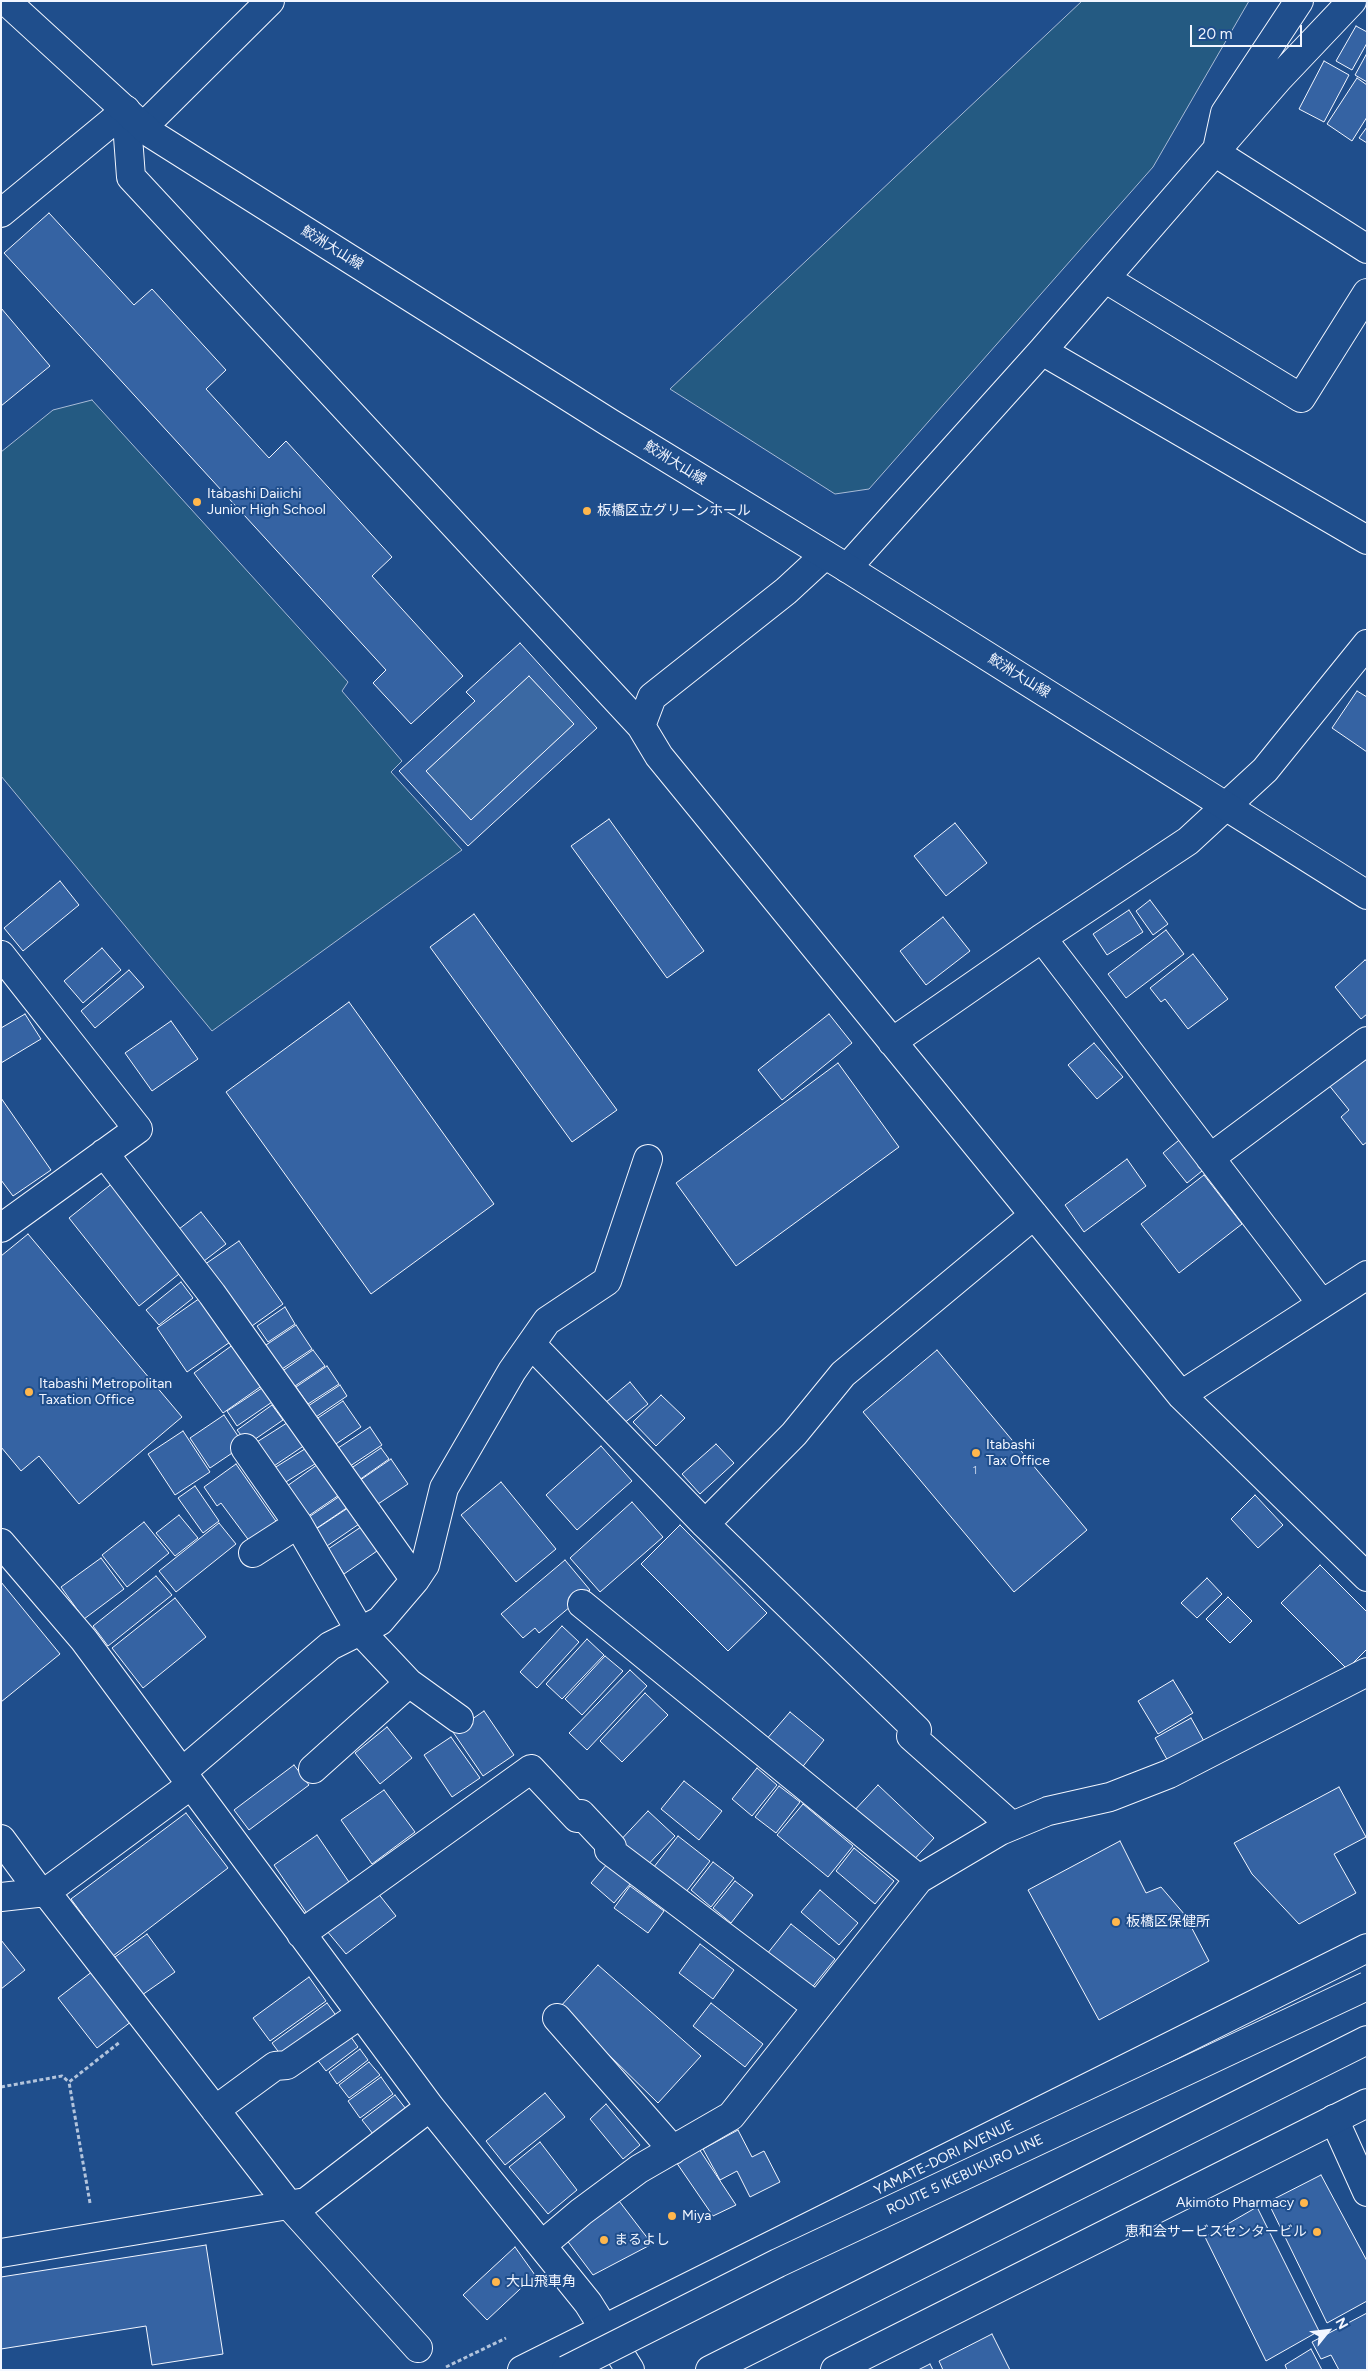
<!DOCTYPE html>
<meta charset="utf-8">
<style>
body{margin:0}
#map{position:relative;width:1368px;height:2371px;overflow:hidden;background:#1f4e8c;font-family:Figtree,sans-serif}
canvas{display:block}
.frame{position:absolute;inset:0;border:2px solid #f2f6ff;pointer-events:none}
.north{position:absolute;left:1303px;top:2306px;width:50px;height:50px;-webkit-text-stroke:4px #1f4e8c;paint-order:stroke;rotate:61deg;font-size:14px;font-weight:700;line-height:20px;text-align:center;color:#f2f6ff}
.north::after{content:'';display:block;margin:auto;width:18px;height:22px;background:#f2f6ff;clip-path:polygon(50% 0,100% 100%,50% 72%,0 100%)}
.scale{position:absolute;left:1190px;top:25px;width:112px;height:22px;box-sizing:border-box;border:2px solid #f2f6ff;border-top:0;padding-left:6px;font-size:15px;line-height:18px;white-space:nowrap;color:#f2f6ff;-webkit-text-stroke:4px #1f4e8c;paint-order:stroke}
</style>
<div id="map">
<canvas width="1368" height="2371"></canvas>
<div class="frame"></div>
<div class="north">N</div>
<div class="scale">20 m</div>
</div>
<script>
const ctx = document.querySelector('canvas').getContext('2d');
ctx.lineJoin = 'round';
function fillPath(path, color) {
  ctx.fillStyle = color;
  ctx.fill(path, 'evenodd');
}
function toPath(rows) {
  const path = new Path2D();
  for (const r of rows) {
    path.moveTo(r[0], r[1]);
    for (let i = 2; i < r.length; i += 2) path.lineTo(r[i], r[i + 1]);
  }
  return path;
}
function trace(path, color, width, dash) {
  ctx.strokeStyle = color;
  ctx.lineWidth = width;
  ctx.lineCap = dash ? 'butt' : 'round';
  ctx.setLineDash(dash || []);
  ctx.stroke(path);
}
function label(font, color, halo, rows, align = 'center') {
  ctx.font = font + ' Figtree,"Noto Sans JP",sans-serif';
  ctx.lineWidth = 4;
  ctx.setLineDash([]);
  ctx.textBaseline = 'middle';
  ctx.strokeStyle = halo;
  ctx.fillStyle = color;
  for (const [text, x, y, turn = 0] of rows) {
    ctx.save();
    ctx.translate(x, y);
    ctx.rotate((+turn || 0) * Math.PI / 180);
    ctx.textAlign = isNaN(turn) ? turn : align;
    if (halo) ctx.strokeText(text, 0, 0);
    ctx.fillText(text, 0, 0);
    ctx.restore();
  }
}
const green = toPath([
 [1082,1,1249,1,1153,167,869,489,835,494,670,389,1082,1],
 [92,400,348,682,342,691,402,761,391,772,462,850,212,1031,1,776,1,452,53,410,92,400]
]);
const water = toPath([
 [529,676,574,724,471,820,426,771,529,676]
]);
const building = toPath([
 [1356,26,1367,32,1367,43,1352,70,1336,61,1356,26],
 [1367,53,1367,82,1355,75,1367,53],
 [1324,61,1349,75,1324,122,1299,109,1324,61],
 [1357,78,1367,85,1367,117,1352,141,1327,124,1357,78],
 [1367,127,1367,143,1359,138,1367,127],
 [49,213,134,305,152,289,226,370,206,389,269,458,286,441,392,557,372,576,463,676,411,724,373,683,386,670,4,253,49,213],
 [1,308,50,366,1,406,1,308],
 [520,643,597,728,468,846,399,771,475,701,466,692,520,643],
 [529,676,574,724,471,820,426,771,529,676],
 [1357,691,1367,697,1367,752,1332,728,1357,691],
 [609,819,704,951,667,978,571,846,609,819],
 [955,823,987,863,946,896,914,856,955,823],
 [60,881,79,905,23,951,4,928,60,881],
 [1150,900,1168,924,1153,935,1136,911,1150,900],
 [1129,910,1143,932,1107,955,1093,934,1129,910],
 [474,914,617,1110,572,1142,430,947,474,914],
 [943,917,970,951,926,985,900,951,943,917],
 [1166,930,1184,954,1126,998,1108,974,1166,930],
 [102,948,121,970,83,1003,64,981,102,948],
 [1193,954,1228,999,1188,1029,1165,999,1161,1002,1150,988,1193,954],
 [1365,960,1367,961,1367,1014,1361,1019,1335,987,1365,960],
 [129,970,144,987,95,1028,81,1011,129,970],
 [349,1002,494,1204,371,1294,226,1092,349,1002],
 [25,1014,41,1039,1,1063,1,1028,25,1014],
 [829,1014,852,1043,782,1100,758,1070,829,1014],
 [171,1021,198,1059,152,1091,125,1053,171,1021],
 [1094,1043,1123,1077,1097,1099,1068,1065,1094,1043],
 [1367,1053,1367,1142,1363,1145,1341,1117,1349,1110,1328,1084,1367,1053],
 [838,1063,899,1147,736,1266,676,1183,838,1063],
 [1,1098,51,1170,13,1196,1,1180,1,1098],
 [1183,1137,1207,1167,1187,1183,1163,1153,1183,1137],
 [1127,1159,1146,1186,1084,1232,1065,1205,1127,1159],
 [1204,1175,1242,1224,1179,1273,1141,1224,1204,1175],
 [114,1182,184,1270,139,1306,69,1218,114,1182],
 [201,1212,226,1244,195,1268,170,1236,201,1212],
 [28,1234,182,1417,79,1504,39,1456,21,1471,1,1447,1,1256,28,1234],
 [239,1241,283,1304,242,1333,198,1269,239,1241],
 [181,1282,193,1298,159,1325,146,1310,181,1282],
 [203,1296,233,1340,187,1372,157,1328,203,1296],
 [285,1307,295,1324,268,1342,257,1326,285,1307],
 [296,1325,312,1349,273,1375,257,1351,296,1325],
 [234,1344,263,1385,223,1413,194,1373,234,1344],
 [313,1350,325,1366,292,1388,281,1372,313,1350],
 [937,1350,1087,1530,1014,1592,863,1412,937,1350],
 [327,1366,339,1384,308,1404,296,1387,327,1366],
 [630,1382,648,1404,623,1424,605,1403,630,1382],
 [340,1385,347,1396,307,1423,299,1412,340,1385],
 [265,1386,275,1400,237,1426,227,1411,265,1386],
 [661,1395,685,1418,656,1446,633,1422,661,1395],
 [343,1401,361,1427,327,1450,309,1424,343,1401],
 [272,1405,283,1420,248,1444,237,1430,272,1405],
 [224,1415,244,1445,210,1468,190,1438,224,1415],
 [290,1421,305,1445,265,1472,249,1447,290,1421],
 [370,1427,382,1445,341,1472,329,1454,370,1427],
 [183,1431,210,1472,175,1495,148,1454,183,1431],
 [716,1444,734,1463,700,1494,682,1474,716,1444],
 [601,1446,632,1481,577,1530,546,1495,601,1446],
 [308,1447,318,1462,281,1485,271,1470,308,1447],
 [381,1448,389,1459,352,1485,344,1473,381,1448],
 [391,1459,408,1484,369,1510,353,1485,391,1459],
 [321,1462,342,1493,301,1521,280,1491,321,1462],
 [236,1464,280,1527,253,1546,221,1503,217,1506,204,1487,236,1464],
 [501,1482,556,1549,516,1582,461,1515,501,1482],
 [195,1486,219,1521,203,1533,178,1498,195,1486],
 [343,1494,351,1505,311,1532,303,1521,343,1494],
 [1255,1495,1283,1525,1258,1548,1231,1519,1255,1495],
 [632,1502,663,1537,600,1592,570,1558,632,1502],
 [351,1506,362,1522,324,1548,313,1531,351,1506],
 [179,1515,198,1538,175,1556,156,1533,179,1515],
 [144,1522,169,1553,127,1587,102,1555,144,1522],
 [219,1523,236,1544,176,1592,159,1571,219,1523],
 [680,1525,767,1613,728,1651,641,1564,680,1525],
 [361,1527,377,1551,344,1574,328,1549,361,1527],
 [101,1558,124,1589,84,1619,61,1587,101,1558],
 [565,1560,590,1590,539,1633,535,1628,523,1638,501,1614,565,1560],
 [1320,1565,1367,1612,1367,1649,1347,1669,1281,1603,1320,1565],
 [156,1576,172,1595,108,1646,93,1626,156,1576],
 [1207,1578,1222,1594,1197,1618,1181,1603,1207,1578],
 [1,1582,60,1654,1,1702,1,1582],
 [1228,1597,1252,1621,1230,1643,1206,1619,1228,1597],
 [175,1598,206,1637,143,1688,112,1648,175,1598],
 [562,1626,579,1642,537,1688,520,1672,562,1626],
 [587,1639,604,1655,562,1699,546,1684,587,1639],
 [605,1656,623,1671,582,1715,565,1699,605,1656],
 [630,1670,647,1686,587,1750,569,1733,630,1670],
 [1173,1680,1193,1713,1158,1734,1138,1701,1173,1680],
 [645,1693,668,1715,622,1762,600,1741,645,1693],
 [484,1711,514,1755,483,1776,453,1732,484,1711],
 [790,1712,824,1740,800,1770,765,1741,790,1712],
 [1191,1718,1205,1743,1169,1763,1155,1738,1191,1718],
 [387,1727,412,1758,380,1784,355,1753,387,1727],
 [451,1737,480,1778,452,1797,424,1755,451,1737],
 [294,1765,309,1785,249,1830,234,1810,294,1765],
 [757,1768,777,1785,752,1816,732,1799,757,1768],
 [684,1781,722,1811,699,1840,661,1809,684,1781],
 [878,1785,934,1838,909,1865,853,1812,878,1785],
 [779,1786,800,1802,776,1833,755,1817,779,1786],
 [1339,1787,1366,1837,1334,1854,1356,1893,1299,1924,1252,1874,1234,1843,1339,1787],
 [384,1790,415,1832,372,1864,341,1820,384,1790],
 [803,1804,853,1846,828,1877,777,1835,803,1804],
 [648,1811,675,1836,642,1871,615,1846,648,1811],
 [186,1813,228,1868,113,1956,71,1899,186,1813],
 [317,1835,351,1885,308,1915,274,1865,317,1835],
 [678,1836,710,1861,682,1897,650,1872,678,1836],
 [1120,1841,1146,1893,1161,1887,1185,1915,1209,1961,1099,2020,1028,1890,1120,1841],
 [854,1848,894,1881,875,1904,836,1871,854,1848],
 [713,1862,734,1878,711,1907,691,1890,713,1862],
 [608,1863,631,1883,614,1903,591,1883,608,1863],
 [735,1881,753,1895,731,1923,713,1908,735,1881],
 [630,1886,664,1911,648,1933,614,1908,630,1886],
 [820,1890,858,1923,839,1945,801,1912,820,1890],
 [377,1892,396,1916,346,1954,327,1931,377,1892],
 [791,1924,835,1959,810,1990,767,1954,791,1924],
 [147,1934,175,1972,142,1995,115,1957,147,1934],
 [1,1940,25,1970,1,1989,1,1940],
 [700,1944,734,1970,713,1999,679,1973,700,1944],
 [598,1965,701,2056,658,2103,560,2007,598,1965],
 [93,1971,132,2021,97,2048,58,1998,93,1971],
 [309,1977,326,2001,270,2041,253,2018,309,1977],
 [327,2003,340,2021,286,2062,272,2043,327,2003],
 [711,2003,763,2044,745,2067,693,2026,711,2003],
 [346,2030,358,2047,326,2071,313,2054,346,2030],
 [360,2049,368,2060,337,2084,329,2072,360,2049],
 [369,2062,380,2075,349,2098,339,2085,369,2062],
 [381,2077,393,2094,360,2118,348,2101,381,2077],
 [545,2093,565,2117,505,2165,486,2141,545,2093],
 [395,2095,406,2109,373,2134,362,2120,395,2095],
 [606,2104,640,2145,623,2159,590,2119,606,2104],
 [738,2130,752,2157,764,2151,780,2182,750,2197,737,2171,720,2180,703,2149,738,2130],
 [540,2142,577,2190,548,2214,509,2167,540,2142],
 [699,2149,736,2205,713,2216,674,2159,699,2149],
 [1321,2175,1367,2261,1367,2301,1327,2323,1268,2202,1321,2175],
 [616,2197,652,2244,593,2275,566,2239,616,2197],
 [1257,2207,1319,2331,1266,2361,1205,2237,1257,2207],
 [206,2245,223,2354,152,2365,146,2326,1,2349,1,2277,206,2245],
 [515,2247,535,2275,487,2320,463,2295,515,2247],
 [1367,2313,1367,2370,1339,2370,1331,2355,1321,2359,1312,2342,1367,2313],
 [992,2334,1010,2370,943,2370,939,2361,992,2334],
 [1311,2349,1322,2370,1287,2370,1285,2365,1311,2349],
 [930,2364,933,2370,918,2370,930,2364]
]);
const path = toPath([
 [1,2087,62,2076,69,2082],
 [90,2203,69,2082,120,2042],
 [446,2367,506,2338]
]);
const minor = toPath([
 [126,110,131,177,641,726],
 [143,127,270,1],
 [1218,145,1225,113,1299,1],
 [1216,153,1367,249],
 [1,213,126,110],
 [1106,279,1301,398,1367,293],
 [1042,351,1367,540],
 [825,555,786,591,652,697,641,726,659,756,1181,1395,1367,1577],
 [847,568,1042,351,1279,78,1352,1],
 [1042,938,1322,1304],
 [1,955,138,1129,1,1228],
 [892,1042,1042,938,1188,841,1265,770,1367,644],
 [104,1153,212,1294,415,1580],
 [1210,1158,1367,1041],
 [531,1344,705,1524,917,1730,911,1736,1012,1826],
 [1181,1395,1367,1275],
 [245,1448,298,1524,253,1553],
 [298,1524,360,1631,409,1683,459,1719],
 [705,1524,794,1434,843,1374,1034,1215],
 [1,1543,84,1640,430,2107,588,2303,630,2370],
 [582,1604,919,1879],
 [313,1769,409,1683],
 [182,1772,330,1646,380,1621,415,1580,425,1565,444,1488,512,1371,547,1321,607,1281,648,1159],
 [1,1839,40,1892],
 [46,1892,289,2205,418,2348],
 [1,1897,46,1892,191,1785],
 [301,1934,531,1769,577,1818,581,1814,612,1847,609,1850,817,2007],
 [557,2018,673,2150],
 [215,2110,275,2066,287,2065,361,2014],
 [1334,2119,1367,2192],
 [542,2245,581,2212,639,2169,731,2116,919,1879,1000,1831,1048,1811,1110,1797,1169,1774,1367,1672],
 [1,2253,306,2202,430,2107]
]);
const major = toPath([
 [6,1,150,133,610,423,847,568,1367,895],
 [522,2370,1367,1948],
 [835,2370,1367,2103]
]);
const highway = toPath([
 [710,2370,1367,2040]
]);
const highwayBridge = toPath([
 [566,2370,778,2263,1367,1986]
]);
const markers = [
 [197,502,5,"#ffb74d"],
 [587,511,5,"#ffb74d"],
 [29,1392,5,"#ffb74d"],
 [976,1453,5,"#ffb74d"],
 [1116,1922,5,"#ffb74d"],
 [1304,2203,5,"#ffb74d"],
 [672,2216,5,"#ffb74d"],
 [1317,2232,5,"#ffb74d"],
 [604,2240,5,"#ffb74d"],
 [496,2282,5,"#ffb74d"]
];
const numberNames = [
 ["1",975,1471]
];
const streetNames = [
 ["鮫洲大山線",332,248,32],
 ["鮫洲大山線",675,463,32],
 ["鮫洲大山線",1019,676,32],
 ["YAMATE-DORI AVENUE",944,2158,-26],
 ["ROUTE 5 IKEBUKURO LINE",965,2175,-25]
];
const poiNames = [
 ["Itabashi Daiichi",207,494],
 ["Junior High School",207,510],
 ["板橋区立グリーンホール",597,511],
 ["Itabashi Metropolitan",39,1384],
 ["Taxation Office",39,1400],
 ["Itabashi",986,1445],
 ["Tax Office",986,1461],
 ["板橋区保健所",1126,1922],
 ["Akimoto Pharmacy",1294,2203,"right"],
 ["Miya",682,2216],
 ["恵和会サービスセンタービル",1307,2232,"right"],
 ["まるよし",614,2240],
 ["大山飛車角",506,2282]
];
fillPath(green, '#245a82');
trace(green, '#a8bbd7', 1);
fillPath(water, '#3b69a3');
trace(water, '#a8bbd7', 1);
fillPath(building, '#3563a3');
trace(building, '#f2f6ff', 1);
trace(minor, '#f2f6ff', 30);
trace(major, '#f2f6ff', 30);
trace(highway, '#f2f6ff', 30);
trace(path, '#b3c4dc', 3, [4, 2.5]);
trace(minor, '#1f4e8c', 28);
trace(major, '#1f4e8c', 28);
trace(highway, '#1f4e8c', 28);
trace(highwayBridge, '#f2f6ff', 30, []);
trace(highwayBridge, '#1f4e8c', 28);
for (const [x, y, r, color] of markers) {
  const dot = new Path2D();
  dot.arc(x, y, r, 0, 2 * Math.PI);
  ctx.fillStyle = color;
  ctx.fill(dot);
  trace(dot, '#1f4e8c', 2);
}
label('11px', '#c3d1e8', null, numberNames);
label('14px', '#f2f6ff', '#1f4e8c', streetNames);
label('14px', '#f2f6ff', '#1f4e8c', poiNames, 'left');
</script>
